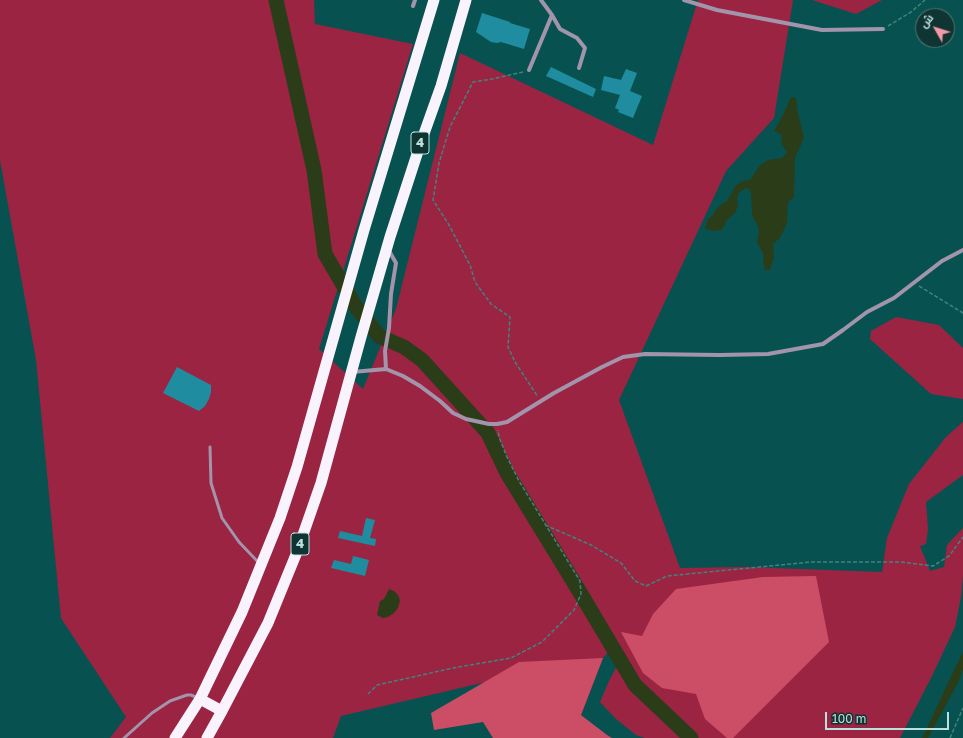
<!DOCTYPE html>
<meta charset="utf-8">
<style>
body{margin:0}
#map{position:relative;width:963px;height:738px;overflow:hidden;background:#075250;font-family:"Golos Text",Cairo,sans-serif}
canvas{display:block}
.north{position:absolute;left:915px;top:8px;width:40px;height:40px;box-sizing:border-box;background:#0f3432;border:1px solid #537977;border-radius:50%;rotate:309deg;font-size:11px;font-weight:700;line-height:16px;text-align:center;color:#bae1df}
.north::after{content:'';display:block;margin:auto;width:14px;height:18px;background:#f49aa6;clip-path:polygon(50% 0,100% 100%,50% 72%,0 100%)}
.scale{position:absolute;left:825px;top:712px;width:124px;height:18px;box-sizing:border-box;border:2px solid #bae1df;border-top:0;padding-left:5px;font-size:12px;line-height:14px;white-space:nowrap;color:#bae1df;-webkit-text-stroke:3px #0f3432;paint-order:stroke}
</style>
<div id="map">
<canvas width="963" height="738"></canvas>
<div class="north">ش</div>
<div class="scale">100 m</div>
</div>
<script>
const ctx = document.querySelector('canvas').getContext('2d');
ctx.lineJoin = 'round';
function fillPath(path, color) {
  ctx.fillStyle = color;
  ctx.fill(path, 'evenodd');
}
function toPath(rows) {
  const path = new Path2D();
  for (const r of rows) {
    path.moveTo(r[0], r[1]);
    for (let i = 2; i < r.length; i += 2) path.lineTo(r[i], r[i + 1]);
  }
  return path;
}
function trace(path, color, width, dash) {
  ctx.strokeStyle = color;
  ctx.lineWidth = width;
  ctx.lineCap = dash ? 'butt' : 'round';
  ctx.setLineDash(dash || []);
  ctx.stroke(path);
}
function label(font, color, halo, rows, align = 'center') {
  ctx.font = font + ' "Golos Text",sans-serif';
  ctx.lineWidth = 4;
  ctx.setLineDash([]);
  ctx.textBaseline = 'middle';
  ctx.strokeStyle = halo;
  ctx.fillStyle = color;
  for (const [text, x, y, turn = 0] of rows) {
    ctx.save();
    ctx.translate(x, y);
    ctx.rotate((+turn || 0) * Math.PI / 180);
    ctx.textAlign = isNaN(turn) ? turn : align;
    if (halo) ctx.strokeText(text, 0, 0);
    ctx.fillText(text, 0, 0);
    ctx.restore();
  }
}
const green = toPath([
 [0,0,314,0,315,24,413,44,319,349,363,389,396,309,460,53,653,145,698,0,793,0,774,118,726,171,619,400,680,568,745,567,882,572,887,538,909,484,946,437,963,422,963,475,926,502,928,529,926,544,920,546,930,571,944,567,947,545,963,528,963,576,961,597,955,627,931,678,900,738,645,738,636,735,616,719,600,702,609,681,624,653,620,647,610,650,603,658,581,715,507,677,341,716,333,738,110,738,126,717,61,618,36,360,0,160],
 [812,0,882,0,856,14],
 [896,317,939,325,963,348,963,399,931,394,870,339,871,331]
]);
const forest = toPath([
 [816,576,829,642,733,738,727,738,705,719,696,694,662,688,643,673,621,632,642,636,653,614,676,589,763,577],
 [603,658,581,715,607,735,612,738,493,738,483,722,434,730,431,713,519,662]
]);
const water = toPath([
 [791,97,796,98,798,113,804,138,795,158,794,197,788,202,787,223,780,238,773,244,774,257,770,270,764,270,763,253,757,242,759,229,752,215,751,194,749,189,746,188,740,192,737,197,738,206,735,213,727,220,722,230,712,231,705,228,708,219,713,215,716,209,722,204,727,201,736,185,743,181,750,180,760,165,768,160,782,158,787,152,782,145,781,134,774,131,782,117],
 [389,589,394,591,398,595,400,600,398,608,394,613,388,617,383,618,377,615,380,601,384,599],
 [963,652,963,670,958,683,928,738,922,738,927,728,954,670]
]);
const river = toPath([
 [276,0,314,170,325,254,356,307,379,336,404,347,422,360,488,433,507,473,581,594,635,685,691,738]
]);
const building = toPath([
 [482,13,510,22,510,23,530,29,524,49,501,42,497,43,491,42,476,32],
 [551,67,596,89,593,97,546,76],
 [626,69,637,73,630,91,642,96,633,118,618,112,619,110,615,108,620,95,601,90,604,76,621,80],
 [177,367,211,385,211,392,209,399,205,406,199,411,163,393],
 [366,518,375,520,370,538,376,539,375,546,338,538,340,531,362,536],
 [353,556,369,560,365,576,331,568,334,560,351,564]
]);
const path = toPath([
 [888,26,911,12,925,0],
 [523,72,492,79,473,82,450,127,439,163,433,200,449,225,470,265,475,282,491,304,510,317,508,347,515,362,538,397],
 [919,286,963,313],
 [545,525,591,545,621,563,635,581,646,586,667,576,811,562,901,562,933,566,949,556,963,537],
 [368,694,377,685,453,668,511,658,542,642,574,610,581,594,580,581,519,481,507,457,499,437,498,430],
 [950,738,963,708]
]);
const service = toPath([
 [210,447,211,483,222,518,239,542,259,563],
 [124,738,152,713,170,701,187,695,191,695,198,698]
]);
const minor = toPath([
 [684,0,717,10,822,30,883,29],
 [413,6,415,0],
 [552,15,560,29,577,38,585,48,579,68],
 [529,70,552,15,541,0],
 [386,369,385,351,389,328,391,294,396,263,388,249],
 [352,372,386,369,403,376,420,386,440,401,453,413,466,419,489,424,497,424,507,422,554,393,602,367,623,357,645,354,720,355,768,354,823,344,843,330,867,312,894,298,942,261,963,250]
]);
const trunk = toPath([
 [200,699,222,711],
 [175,738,200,699,242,612,280,518,297,467,364,230,434,0],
 [207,738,222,711,268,623,297,552,321,483,361,337,390,237,420,145,441,86,466,0]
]);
const shields = [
 [420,143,18],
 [300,544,18]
];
const shieldNames = [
 ["4",420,143],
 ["4",300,544]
];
fillPath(green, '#9b2442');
fillPath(forest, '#cb4e66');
fillPath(water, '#2a3d18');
trace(river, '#2a3d18', 15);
fillPath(building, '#1f8d9f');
trace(path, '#438280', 1.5, [4, 2]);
trace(service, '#a294ab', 3);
trace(minor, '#a294ab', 4);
trace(trunk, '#f8f3fc', 11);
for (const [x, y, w] of shields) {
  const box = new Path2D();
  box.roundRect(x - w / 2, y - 11, w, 22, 3);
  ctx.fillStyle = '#0f3432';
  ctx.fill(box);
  trace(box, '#bae1df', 1);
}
label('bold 13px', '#bae1df', null, shieldNames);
</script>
